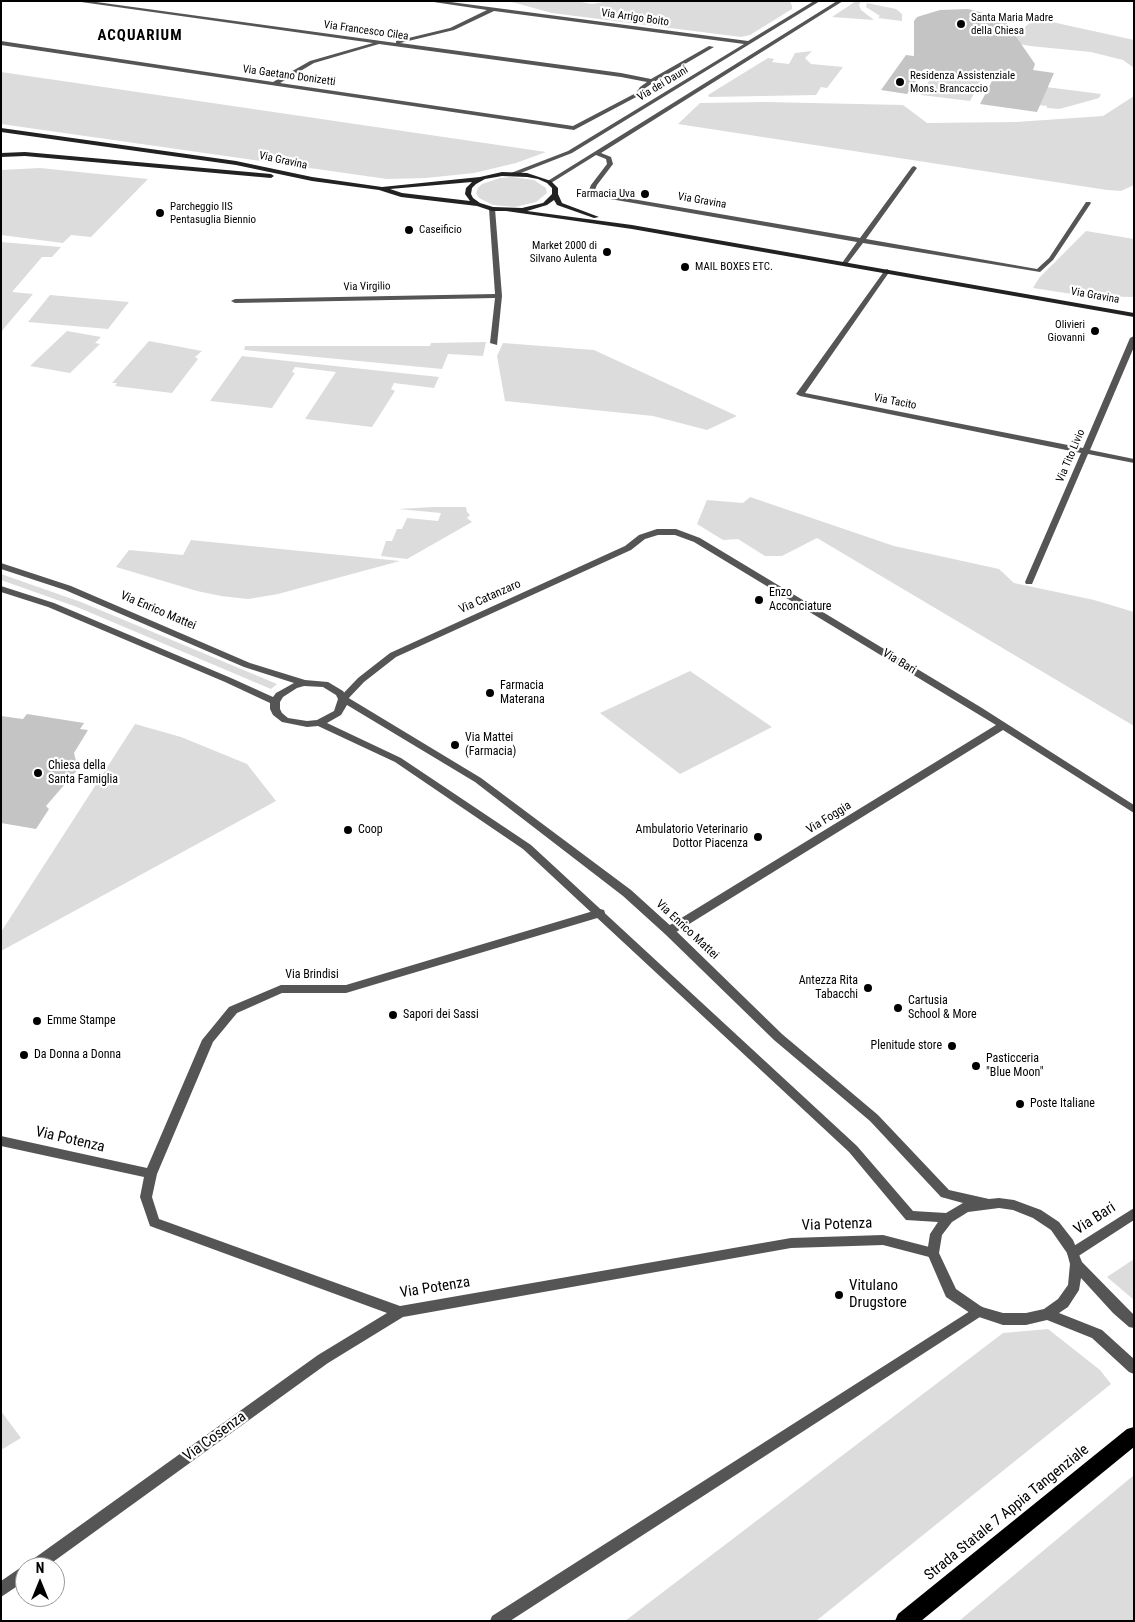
<!DOCTYPE html>
<style>
body{margin:0}
#map{position:relative;width:1135px;height:1622px;overflow:hidden;background:#fff;font-family:"Roboto Condensed",sans-serif}
canvas{display:block}
.frame{position:absolute;inset:0;border:2px solid #000;pointer-events:none}
.north{position:absolute;left:15px;top:1557px;width:50px;height:50px;box-sizing:border-box;background:#fff;border:1px solid #999;border-radius:50%;rotate:0deg;font-size:14px;font-weight:700;line-height:20px;text-align:center;color:#000}
.north::after{content:'';display:block;margin:auto;width:18px;height:22px;background:#000;clip-path:polygon(50% 0,100% 100%,50% 72%,0 100%)}
</style>
<div id="map">
<canvas width="1135" height="1622"></canvas>
<div class="frame"></div>
<div class="north">N</div>
</div>
<script>
const ctx = document.querySelector('canvas').getContext('2d');
ctx.lineJoin = 'round';
function fillPath(path, color) {
  ctx.fillStyle = color;
  ctx.fill(path, 'evenodd');
}
function toPath(rows) {
  const path = new Path2D();
  for (const r of rows) {
    path.moveTo(r[0], r[1]);
    for (let i = 2; i < r.length; i += 2) path.lineTo(r[i], r[i + 1]);
  }
  return path;
}
function trace(path, color, width, dash) {
  ctx.strokeStyle = color;
  ctx.lineWidth = width;
  ctx.lineCap = dash ? 'butt' : 'round';
  ctx.setLineDash(dash || []);
  ctx.stroke(path);
}
function label(font, color, halo, rows, align = 'center') {
  ctx.font = font + ' "Roboto Condensed",sans-serif';
  ctx.lineWidth = 4.5;
  ctx.setLineDash([]);
  ctx.textBaseline = 'middle';
  ctx.strokeStyle = halo;
  ctx.fillStyle = color;
  for (const [text, x, y, turn = 0] of rows) {
    ctx.save();
    ctx.translate(x, y);
    ctx.rotate((+turn || 0) * Math.PI / 180);
    ctx.textAlign = isNaN(turn) ? turn : align;
    if (halo) ctx.strokeText(text, 0, 0);
    ctx.fillText(text, 0, 0);
    ctx.restore();
  }
}
const green = toPath([
 [508,1,576,1,592,4,609,1,790,1,792,6,792,9,750,35,741,37,552,13],
 [856,1,861,1,859,5,861,10,874,20,832,17],
 [867,3,896,9,902,14,902,21,878,18,880,16,866,7],
 [1043,20,1134,40,1134,68,1123,60,1091,52,1030,46,1008,42,1032,21],
 [812,51,805,58,811,64,843,67,827,88,821,87,816,95,709,97,708,95,768,58,774,59,772,62,789,64,795,53],
 [1,72,546,152,516,163,474,173,426,178,387,179,1,124],
 [933,74,981,80,970,101,921,95],
 [1038,86,1101,94,1099,98,1074,105,1059,109,1047,108,1047,106,1031,104],
 [1134,96,1134,185,1121,191,1107,190,678,124,700,103,766,102,903,105,927,123,1016,122,1103,116],
 [40,168,148,179,91,237,71,235,63,243,1,235,1,170],
 [512,177,534,180,546,188,547,193,536,202,515,207,493,205,479,198,476,193,478,188,482,184,500,178],
 [1086,231,1134,239,1134,297,1085,296,1033,288,1039,278],
 [1,242,61,247,52,257,42,257,12,292,33,294,1,332],
 [50,295,129,302,108,329,28,322],
 [67,331,101,337,95,343,100,344,70,373,30,366],
 [149,341,202,351,195,357,198,359,172,393,115,386,117,383,112,383],
 [486,342,483,356,448,354,442,369,244,350,245,346,430,346,431,343],
 [503,343,594,350,737,416,707,430,653,416,505,401,497,356],
 [242,356,297,362,439,377,434,388,394,383,391,389,395,391,372,427,305,419,336,372,295,367,292,372,295,373,272,408,210,401],
 [750,497,894,546,999,569,1014,583,1094,600,1134,612,1134,726,817,538,782,556,765,556,738,539,723,540,697,524,707,500,743,503],
 [433,507,466,507,467,512,470,515,467,518,472,522,407,559,381,556,386,541,392,541,397,529,402,529,407,518,438,521,441,513,398,509],
 [191,540,400,561,278,594,248,599,221,596,197,591,116,567,129,550,183,555],
 [1,574,81,602,277,684,271,689,77,607,1,580],
 [690,671,772,727,680,774,600,713],
 [135,724,181,737,247,764,276,801,1,951,1,932],
 [1134,1259,1134,1300,1107,1277],
 [1048,1329,1100,1370,1111,1384,816,1621,625,1621,1003,1333],
 [1,1411,21,1438,1,1450],
 [1134,1475,1134,1621,959,1621]
]);
const building = toPath([
 [968,9,999,17,1006,22,1035,64,1033,70,1054,73,1037,112,980,104,993,79,924,69,907,94,881,90,906,55,914,56,914,21,917,17,940,10],
 [27,714,84,723,80,729,88,730,74,753,78,769,46,806,49,809,36,829,1,823,1,716,23,719]
]);
const minor = toPath([
 [74,1,89,1,396,43,396,41,450,28,487,10,427,1,443,1,748,41,814,1,820,1,572,153,513,176,511,175,511,173,568,151,744,44,494,11,454,30,400,43,621,73,651,79,709,46,714,47,654,82,644,89,640,95,574,130,1,45,1,41,273,82,310,61,373,43,74,1],
 [379,44,621,77,647,82,640,87,636,93,573,126,280,83,314,63,379,44],
 [837,1,843,1,601,153,611,157,613,164,597,185,595,190,597,193,860,238,912,167,914,166,917,168,866,239,1037,269,1049,258,1086,202,1090,202,1091,203,1053,260,1040,272,863,243,847,264,843,264,842,263,857,242,593,196,589,190,591,185,607,164,606,159,596,155,551,183,546,182,837,1],
 [492,207,495,209,502,296,497,345,490,343,495,298,235,303,231,301,235,299,495,294,489,209,492,207],
 [887,269,890,271,805,393,1083,448,1130,338,1134,336,1134,347,1090,450,1134,459,1134,463,1088,454,1032,584,1026,584,1025,582,1081,453,800,396,796,394,885,270,887,269],
 [657,529,676,529,700,538,982,708,1134,805,1134,813,1003,730,673,934,665,934,664,931,665,928,996,725,694,542,675,535,658,535,645,539,631,550,396,657,364,682,346,701,343,702,338,699,358,678,390,653,625,546,639,535,657,529],
 [600,909,604,910,605,913,604,916,346,993,282,993,237,1013,213,1042,157,1174,152,1197,159,1219,400,1306,791,1238,883,1235,937,1249,939,1253,937,1257,933,1258,883,1245,791,1248,403,1317,328,1363,46,1567,25,1567,25,1581,1,1597,1,1581,20,1568,25,1566,27,1567,29,1562,318,1355,387,1313,150,1226,140,1197,144,1177,1,1146,1,1136,147,1168,202,1040,229,1007,281,985,346,985,600,909],
 [1134,1208,1134,1220,1077,1257,1073,1258,1069,1257,1067,1253,1069,1249,1134,1208],
 [978,1306,983,1307,984,1311,983,1315,510,1621,490,1621,492,1616,978,1306]
]);
const tertiary = toPath([
 [1,563,71,586,250,663,305,680,328,682,343,691,347,697,481,778,631,890,673,928,782,1034,878,1115,949,1190,989,1199,999,1198,1014,1200,1041,1210,1059,1222,1073,1240,1082,1262,1134,1315,1134,1328,1129,1327,1113,1313,1081,1278,1079,1290,1068,1307,1059,1313,1102,1330,1134,1359,1134,1374,1129,1372,1092,1338,1047,1320,1026,1325,1003,1325,973,1315,946,1297,927,1253,930,1234,938,1222,906,1220,849,1152,523,849,395,762,318,726,307,727,282,722,273,715,270,709,270,703,225,682,48,607,1,592,1,586,54,603,231,678,273,697,276,693,294,683,244,667,65,590,1,569,1,563],
 [304,686,323,687,336,695,338,699,334,711,317,720,307,721,288,718,282,713,280,709,280,702,283,697,297,688,304,686],
 [347,705,475,782,623,896,665,934,774,1040,870,1121,941,1197,963,1203,946,1213,913,1211,857,1146,531,845,401,758,327,723,341,715,347,705],
 [999,1208,1013,1210,1033,1218,1051,1230,1067,1253,1070,1264,1068,1285,1058,1299,1044,1309,1026,1313,1003,1313,982,1307,956,1289,939,1253,942,1235,952,1222,968,1212,999,1208]
]);
const secondary = toPath([
 [1,128,236,161,312,177,382,187,480,177,502,172,527,173,551,181,558,188,558,194,562,203,599,217,594,218,557,205,554,200,547,205,527,211,632,225,1134,313,1134,317,632,229,506,211,492,211,477,206,401,197,379,190,312,181,236,165,1,132,1,128],
 [502,176,527,177,538,179,547,183,552,188,552,194,543,203,522,208,493,207,480,203,473,198,471,194,472,188,476,184,485,179,502,176],
 [472,182,466,188,465,194,470,201,402,193,390,189,472,182],
 [25,152,271,174,274,176,271,178,25,156,1,157,1,153,25,152]
]);
const trunk = toPath([
 [1134,1427,1134,1447,921,1621,895,1621,898,1614,1127,1429,1134,1427]
]);
const markers = [
 [961,24,5,"#000"],
 [900,82,5,"#000"],
 [645,194,5,"#000"],
 [160,213,5,"#000"],
 [409,230,5,"#000"],
 [607,252,5,"#000"],
 [685,267,5,"#000"],
 [1095,331,5,"#000"],
 [759,600,5,"#000"],
 [490,693,5,"#000"],
 [455,745,5,"#000"],
 [38,773,5,"#000"],
 [348,830,5,"#000"],
 [758,837,5,"#000"],
 [868,988,5,"#000"],
 [898,1008,5,"#000"],
 [393,1015,5,"#000"],
 [37,1021,5,"#000"],
 [952,1046,5,"#000"],
 [24,1055,5,"#000"],
 [976,1066,5,"#000"],
 [1020,1104,5,"#000"],
 [839,1295,5,"#000"]
];
const farStreetnames = [
 ["Via Arrigo Boito",635,18,8],
 ["Via Francesco Cilea",366,31,8],
 ["Via Gaetano Donizetti",289,76,8],
 ["Via dei Dauni",663,84,-31],
 ["Via Gravina",283,161,12],
 ["Via Gravina",702,201,10],
 ["Via Virgilio",367,287,-1],
 ["Via Gravina",1095,296,10],
 ["Via Tacito",895,402,11],
 ["Via Tito Livio",1071,456,-67]
];
const farPoinames = [
 ["Santa Maria Madre",971,18],
 ["della Chiesa",971,31],
 ["Residenza Assistenziale",910,76],
 ["Mons. Brancaccio",910,89],
 ["Farmacia Uva",635,194,"right"],
 ["Parcheggio IIS",170,207],
 ["Pentasuglia Biennio",170,220],
 ["Caseificio",419,230],
 ["Market 2000 di",597,246,"right"],
 ["Silvano Aulenta",597,259,"right"],
 ["MAIL BOXES ETC.",695,267],
 ["Olivieri",1085,325,"right"],
 ["Giovanni",1085,338,"right"]
];
const poiNames = [
 ["Enzo",769,593],
 ["Acconciature",769,607],
 ["Farmacia",500,686],
 ["Materana",500,700],
 ["Via Mattei",465,738],
 ["(Farmacia)",465,752],
 ["Chiesa della",48,766],
 ["Santa Famiglia",48,780],
 ["Coop",358,830],
 ["Ambulatorio Veterinario",748,830,"right"],
 ["Dottor Piacenza",748,844,"right"],
 ["Antezza Rita",858,981,"right"],
 ["Tabacchi",858,995,"right"],
 ["Cartusia",908,1001],
 ["School & More",908,1015],
 ["Sapori dei Sassi",403,1015],
 ["Emme Stampe",47,1021],
 ["Plenitude store",942,1046,"right"],
 ["Da Donna a Donna",34,1055],
 ["Pasticceria",986,1059],
 ["\"Blue Moon\"",986,1073],
 ["Poste Italiane",1030,1104]
];
const streetNames = [
 ["Via Catanzaro",490,597,-24],
 ["Via Enrico Mattei",158,611,23],
 ["Via Bari",899,662,31],
 ["Via Foggia",829,818,-32],
 ["Via Enrico Mattei",687,930,43],
 ["Via Brindisi",312,975]
];
const farDistrictnames = [
 ["ACQUARIUM",140,36]
];
const nearStreetnames = [
 ["Via Potenza",70,1140,13],
 ["Via Bari",1095,1219,-33],
 ["Via Potenza",837,1225,-2],
 ["Via Potenza",435,1288,-9],
 ["Via Cosenza",215,1437,-36],
 ["Strada Statale 7 Appia Tangenziale",1007,1513,-39]
];
const nearPoinames = [
 ["Vitulano",849,1286],
 ["Drugstore",849,1303]
];
fillPath(green, '#dcdcdc');
fillPath(building, '#c4c4c4');
fillPath(minor, '#555');
fillPath(tertiary, '#555');
fillPath(secondary, '#222');
fillPath(trunk, '#000');
for (const [x, y, r, color] of markers) {
  const dot = new Path2D();
  dot.arc(x, y, r, 0, 2 * Math.PI);
  ctx.fillStyle = color;
  ctx.fill(dot);
  trace(dot, '#fff', 2);
}
label('11px', '#000', '#fff', farStreetnames);
label('11px', '#000', '#fff', farPoinames, 'left');
label('12px', '#000', '#fff', poiNames, 'left');
label('12px', '#000', '#fff', streetNames);
ctx.letterSpacing = '1px';
label('bold 15px', '#000', '#fff', farDistrictnames);
ctx.letterSpacing = '0px';
label('15px', '#000', '#fff', nearStreetnames);
label('15px', '#000', '#fff', nearPoinames, 'left');
</script>
